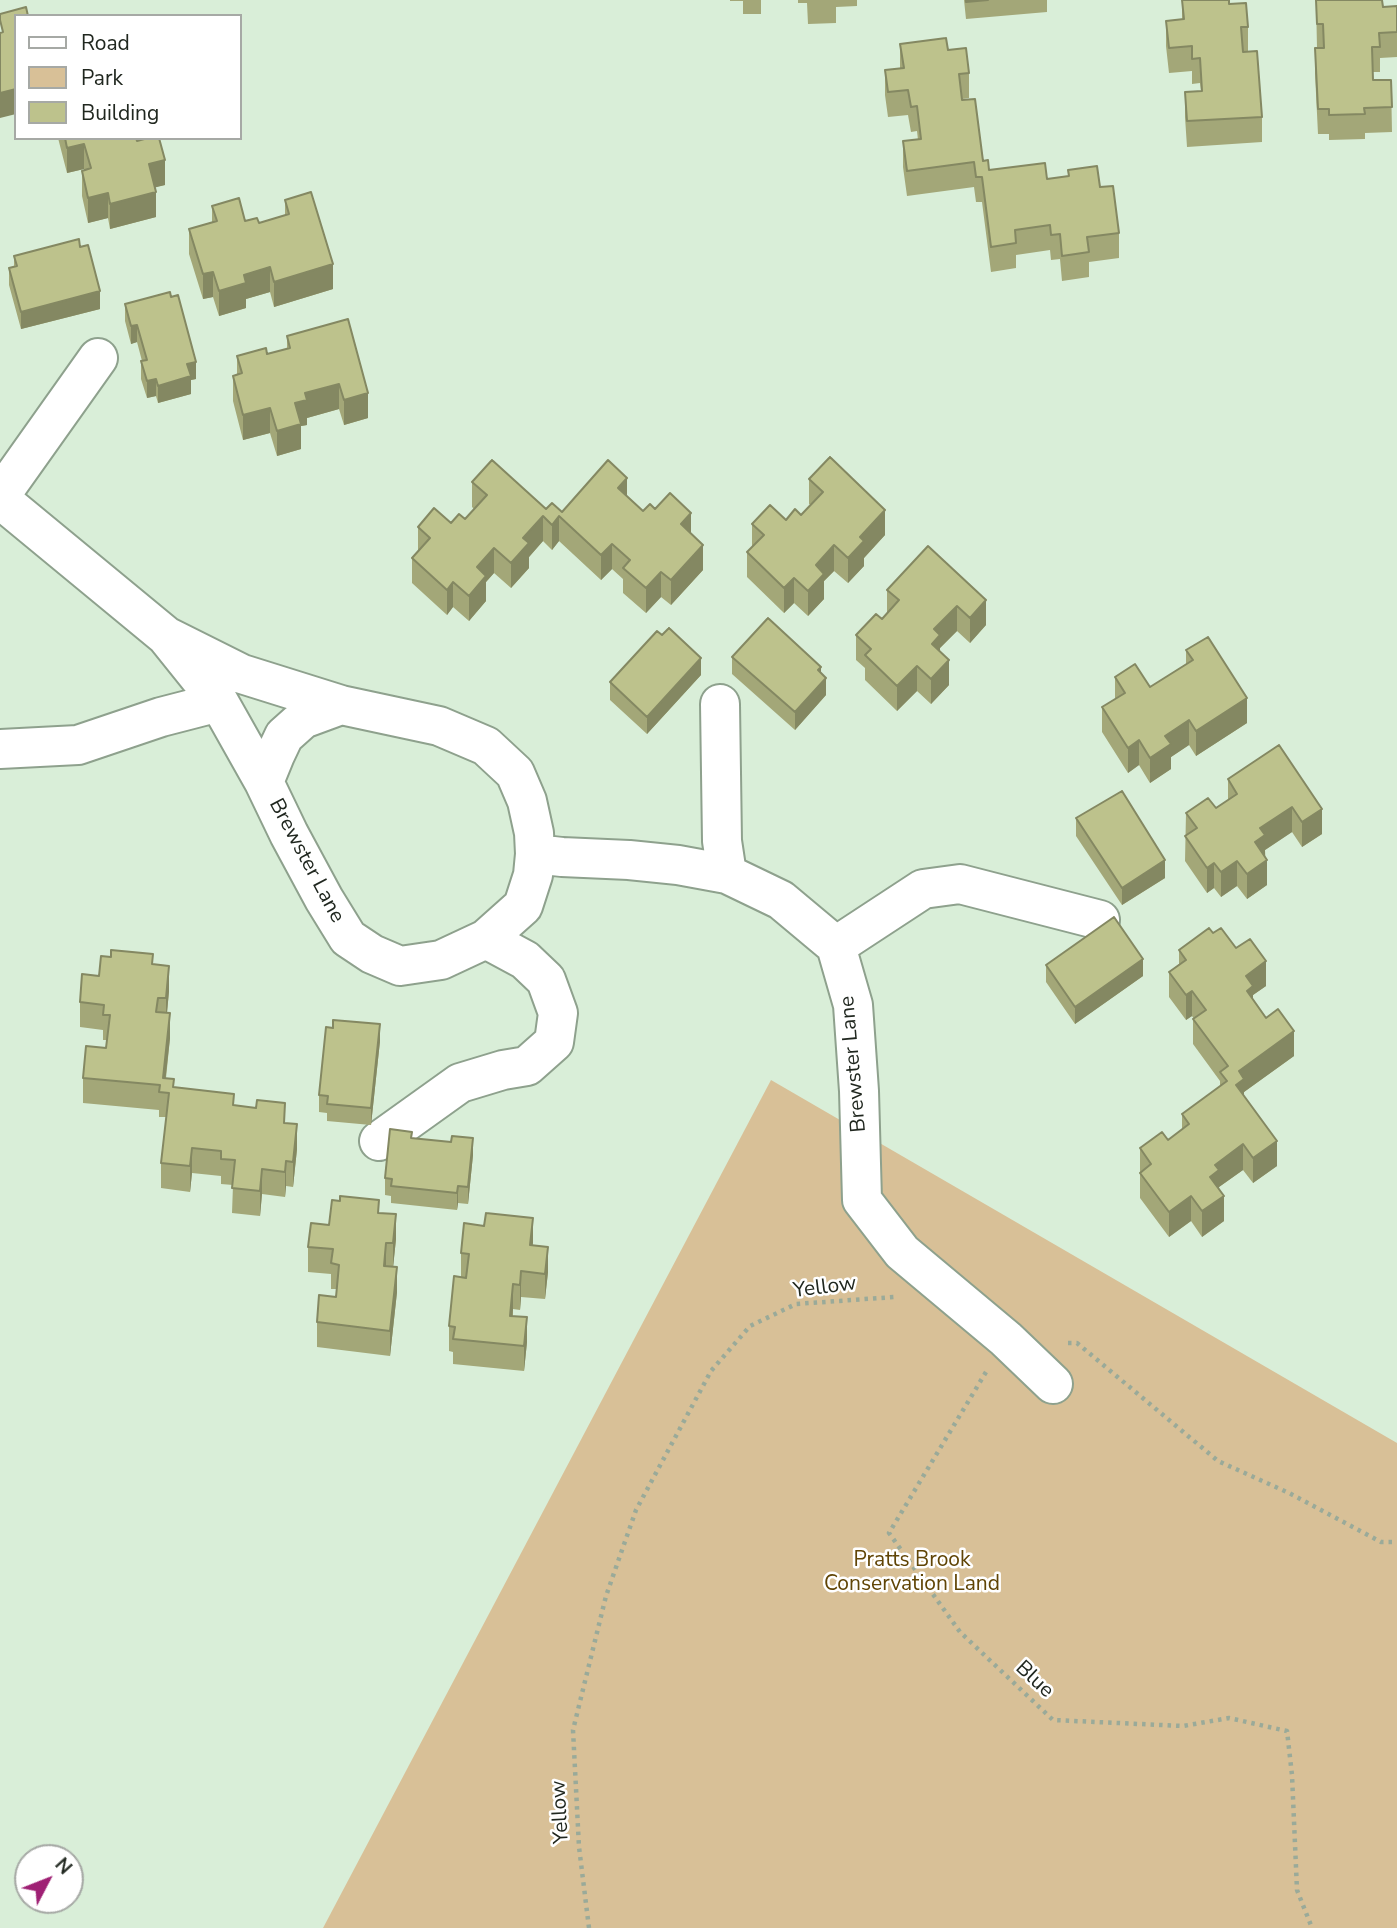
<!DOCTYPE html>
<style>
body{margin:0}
#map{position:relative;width:1397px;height:1928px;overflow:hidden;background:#d9eed8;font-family:"Nunito Sans",sans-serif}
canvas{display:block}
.legend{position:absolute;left:14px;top:14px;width:228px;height:126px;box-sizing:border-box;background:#fff;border:2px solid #a6a9a5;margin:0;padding:9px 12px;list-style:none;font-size:21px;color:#20271f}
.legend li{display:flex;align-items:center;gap:14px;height:35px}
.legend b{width:35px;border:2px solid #a6a9a5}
.north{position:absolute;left:14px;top:1844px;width:70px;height:70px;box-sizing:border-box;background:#fff;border:2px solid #a6a9a5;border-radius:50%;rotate:48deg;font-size:19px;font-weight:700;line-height:28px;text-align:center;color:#20271f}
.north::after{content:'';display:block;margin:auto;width:24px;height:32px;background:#9f2074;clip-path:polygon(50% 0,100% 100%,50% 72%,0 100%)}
</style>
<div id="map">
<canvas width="1397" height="1928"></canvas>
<ul class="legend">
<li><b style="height:9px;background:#fff"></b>Road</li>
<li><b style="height:19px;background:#d8c097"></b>Park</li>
<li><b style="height:19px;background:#bdc28c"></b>Building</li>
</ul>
<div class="north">N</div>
</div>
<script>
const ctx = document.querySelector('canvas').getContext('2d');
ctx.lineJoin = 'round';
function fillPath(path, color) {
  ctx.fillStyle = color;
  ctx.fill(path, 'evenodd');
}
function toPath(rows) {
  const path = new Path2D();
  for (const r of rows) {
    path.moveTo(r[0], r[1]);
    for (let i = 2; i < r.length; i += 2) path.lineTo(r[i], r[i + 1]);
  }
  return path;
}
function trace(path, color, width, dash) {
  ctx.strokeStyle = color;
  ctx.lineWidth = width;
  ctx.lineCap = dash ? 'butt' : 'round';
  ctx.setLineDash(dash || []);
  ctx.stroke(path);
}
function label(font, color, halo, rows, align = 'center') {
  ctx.font = font + ' "Nunito Sans",sans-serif';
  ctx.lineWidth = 5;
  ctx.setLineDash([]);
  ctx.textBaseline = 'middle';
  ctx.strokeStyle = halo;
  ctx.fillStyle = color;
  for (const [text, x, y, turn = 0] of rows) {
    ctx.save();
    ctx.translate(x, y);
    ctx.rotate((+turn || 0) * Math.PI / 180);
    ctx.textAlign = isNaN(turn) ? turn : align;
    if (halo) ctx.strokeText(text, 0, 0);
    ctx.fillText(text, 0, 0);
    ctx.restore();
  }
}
const green = toPath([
 [771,1080,1397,1443,1397,1928,323,1928]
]);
const path = toPath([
 [1068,1343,1077,1343,1218,1461,1289,1493,1381,1542,1397,1542],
 [986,1372,889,1533,960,1632,1053,1720,1183,1726,1229,1718,1287,1731,1292,1775,1297,1890,1312,1928],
 [589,1928,579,1847,573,1730,606,1596,636,1510,711,1371,750,1326,796,1304,894,1297]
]);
const minor = toPath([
 [0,496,98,358],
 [0,499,166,636,219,702,264,782],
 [166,636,242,674,341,705,439,726,486,746,515,773,527,801,534,833,535,854,533,875,523,906,486,939,441,960,400,966,372,954,348,938,324,899,289,834,264,782,275,755,284,736,303,719,341,705],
 [720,704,722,841,727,874],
 [0,749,78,745,161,717,219,702],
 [535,854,562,857,629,860,678,865,727,874,781,900,836,946,853,1005,859,1091,862,1200,902,1252,1006,1339,1053,1384],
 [836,946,923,889,960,884,1100,920],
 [379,1141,460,1083,503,1070,527,1066,554,1042,558,1013,546,980,525,960,486,939]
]);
const wall = toPath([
 [730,0,761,0,761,14,743,14,743,1,730,1],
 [798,0,857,0,857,6,836,7,836,23,808,24,807,3,798,3],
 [964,0,1047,0,1047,12,966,19],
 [1182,0,1229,4,1248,27,1248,52,1262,117,1262,142,1187,147,1185,117,1185,92,1201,91,1200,83,1192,84,1192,71,1169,73,1166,46,1166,21,1182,19],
 [1316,0,1383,7,1397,6,1397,57,1380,58,1380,72,1373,72,1373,80,1391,80,1392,132,1365,133,1365,139,1329,140,1329,134,1318,134,1315,73,1315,48,1317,48],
 [900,44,948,50,969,73,969,98,962,99,983,161,989,170,1047,179,1068,177,1068,170,1100,187,1119,233,1119,258,1089,262,1089,277,1062,281,1060,259,1051,260,1050,250,1016,255,1016,268,991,272,982,202,976,202,974,187,907,196,903,167,903,141,918,140,917,131,911,132,908,115,888,117,885,95,885,70,900,68],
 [58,138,136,138,137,141,165,185,155,187,156,217,110,229,108,218,88,223,82,196,82,171,84,170,84,169,67,173],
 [285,200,333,289,274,307,270,292,246,299,246,308,219,316,213,297,203,299,189,254,189,229,212,222,212,206,245,221,259,223,285,215],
 [80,247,100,309,21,329,9,285,9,268,14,267,14,256],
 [125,304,196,379,191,380,191,394,158,403,156,396,147,398,141,379,141,361,142,361,137,342,131,344,125,321],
 [348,319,368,418,344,425,339,409,307,418,307,425,301,426,301,449,277,456,270,433,243,440,233,401,233,376,237,374,237,356,267,354,287,349,287,336],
 [809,479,885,535,864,558,864,566,848,583,834,571,824,581,824,599,808,616,794,603,784,613,747,577,747,552,752,547,752,524,786,520,801,515,811,505,809,504],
 [472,482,546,509,562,512,627,496,643,511,655,509,691,534,703,570,671,605,661,597,646,613,623,593,623,579,612,569,601,580,559,541,552,550,543,541,529,557,529,568,511,588,494,573,486,582,486,601,469,621,453,607,447,615,412,583,412,558,418,551,418,527,451,523,465,519,474,509,472,507],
 [928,546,986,625,970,643,957,631,940,648,940,652,949,685,931,704,917,691,897,711,865,680,865,668,856,660,856,635,882,619,887,614,887,590],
 [1186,650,1247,723,1196,756,1189,745,1171,757,1171,769,1150,783,1139,765,1128,773,1102,732,1102,707,1115,699,1115,677,1150,687,1186,664],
 [732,657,821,673,826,695,795,730,732,674],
 [701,675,647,734,610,700,610,682],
 [1279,745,1322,834,1302,847,1292,832,1265,850,1267,885,1247,899,1237,886,1221,897,1214,888,1207,893,1185,861,1186,813,1216,808,1228,800,1228,779],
 [1076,818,1165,878,1122,905,1076,836],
 [1213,933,1236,948,1266,986,1253,995,1253,999,1294,1056,1244,1092,1244,1096,1277,1166,1253,1183,1243,1170,1219,1187,1224,1221,1202,1237,1191,1221,1169,1237,1140,1198,1140,1148,1168,1140,1182,1129,1182,1114,1220,1086,1220,1081,1193,1044,1193,1019,1194,1019,1192,1016,1186,1020,1169,997,1169,972,1179,964,1179,950],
 [153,964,169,991,167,1013,170,1038,166,1078,174,1087,234,1105,285,1123,297,1149,293,1187,286,1186,285,1197,262,1194,260,1216,232,1213,233,1185,221,1184,221,1176,192,1173,190,1192,161,1188,161,1163,166,1117,159,1117,159,1110,83,1103,83,1078,106,1048,107,1040,103,1040,103,1030,80,1027,80,1002,99,976],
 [1046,965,1143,976,1075,1024,1046,982],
 [380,1041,371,1125,327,1121,327,1113,319,1112,319,1095],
 [412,1138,473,1155,468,1204,458,1203,457,1210,391,1203,391,1196,385,1195,385,1178],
 [379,1213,396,1239,393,1267,397,1292,390,1356,317,1347,317,1322,336,1297,337,1289,331,1289,331,1274,308,1272,308,1247,329,1225],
 [533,1245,548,1272,545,1299,521,1297,520,1310,513,1309,513,1316,527,1342,524,1371,453,1364,453,1352,449,1351,449,1326,461,1277,461,1253]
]);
const shadedWall = toPath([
 [16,89,16,114,0,118,0,93],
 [84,144,84,169,67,173,67,148],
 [165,160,165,185,149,189,149,164],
 [156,192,156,217,110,229,110,204],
 [108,193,108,218,88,223,88,198],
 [333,264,333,289,274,307,274,282],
 [270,267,270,292,246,299,246,308,219,316,219,291,244,275],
 [213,272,213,297,203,299,203,274],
 [100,291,100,309,21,329,21,312],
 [137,325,137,342,131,344,131,326],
 [196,362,196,379,191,380,191,394,158,403,158,386,187,364],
 [156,379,156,396,147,398,147,381],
 [339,384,339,409,307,418,307,425,301,426,301,449,277,456,277,431,295,403,305,393],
 [368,393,368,418,344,425,344,400],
 [270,408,270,433,243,440,243,415],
 [627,478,627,503,618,488],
 [885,510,885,535,864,558,864,566,848,583,848,558,860,537],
 [691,513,691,538,681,524],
 [543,516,543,541,529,557,529,568,511,588,511,563,523,538],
 [559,516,559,541,552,550,552,525],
 [612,544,612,569,601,580,601,555],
 [703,545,703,570,671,605,671,580],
 [834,545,834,571,824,581,824,599,808,616,808,591,816,565],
 [494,548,494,573,486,582,486,601,469,621,469,596,477,567],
 [661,572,661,597,646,613,646,588],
 [794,578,794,603,784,613,784,588],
 [453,582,453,607,447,615,447,590],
 [986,600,986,625,970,643,970,618],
 [957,606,957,631,940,648,940,660,932,644,934,629],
 [701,658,701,675,647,734,647,717],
 [949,660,949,685,931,704,931,679],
 [917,666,917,691,897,711,897,686],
 [821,667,821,683,826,678,826,695,795,730,795,712,818,670],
 [1247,698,1247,723,1196,756,1196,731],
 [1189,720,1189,745,1171,757,1171,769,1150,783,1150,758,1165,736],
 [1139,740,1139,765,1128,773,1128,748],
 [1292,807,1292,832,1265,850,1265,860,1255,842,1260,828],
 [1322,809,1322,834,1302,847,1302,822],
 [1165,860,1165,878,1122,905,1122,888],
 [1267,860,1267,885,1247,899,1247,874],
 [1237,861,1237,886,1221,897,1221,872],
 [1214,863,1214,888,1207,893,1207,868],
 [1143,959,1143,976,1075,1024,1075,1007],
 [1266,961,1266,986,1253,995,1253,1011,1247,1016,1246,976],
 [169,966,169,991,166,1023,166,998],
 [1192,991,1192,1016,1186,1020,1186,995],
 [170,1013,170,1038,164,1092,163,1078],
 [380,1024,380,1041,371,1125,371,1108],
 [1294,1031,1294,1056,1244,1092,1244,1104,1236,1085,1239,1071],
 [297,1124,297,1149,293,1187,293,1162],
 [473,1138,473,1155,468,1204,468,1187],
 [1277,1141,1277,1166,1253,1183,1253,1158],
 [1243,1144,1243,1170,1219,1187,1219,1195,1210,1177,1215,1165],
 [192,1148,192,1173,190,1192,190,1166],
 [286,1161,286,1186,285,1197,285,1172],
 [262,1169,262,1194,260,1216,260,1191],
 [458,1186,458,1203,457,1210,457,1193],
 [1191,1196,1191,1221,1169,1237,1169,1212],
 [1224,1196,1224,1221,1202,1237,1202,1211],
 [396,1214,396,1239,393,1268,393,1243],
 [533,1218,533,1243,530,1270,530,1245],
 [386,1243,386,1268,384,1266],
 [548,1247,548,1272,545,1299,545,1274],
 [397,1267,397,1292,390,1356,390,1331],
 [521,1271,521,1297,520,1310,520,1285],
 [513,1284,513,1309,510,1341,510,1316],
 [527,1317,527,1342,524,1371,524,1346]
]);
const building = toPath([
 [966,0,988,0,966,2,966,0],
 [1182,0,1229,0,1229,4,1246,3,1248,27,1241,27,1243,52,1257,51,1262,117,1187,121,1185,92,1202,91,1200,58,1192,59,1192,46,1169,48,1166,21,1184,19,1182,0],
 [1316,0,1382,0,1383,7,1397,6,1397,32,1379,33,1380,47,1372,47,1373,80,1391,80,1392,107,1364,108,1365,114,1329,115,1329,109,1318,109,1315,48,1324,48,1323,24,1317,24,1316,0],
 [26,7,28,16,16,16,16,89,0,93,0,33,3,32,0,20,0,14,26,7],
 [946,38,948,50,966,48,969,73,959,74,962,100,975,99,983,161,988,160,989,170,1045,163,1047,179,1069,176,1068,170,1097,166,1100,187,1113,186,1119,233,1087,237,1089,252,1062,256,1060,234,1051,235,1050,225,1015,230,1016,243,991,247,982,177,976,177,974,162,907,171,903,141,921,139,917,106,911,107,908,90,888,92,885,70,904,68,900,44,946,38],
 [65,138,136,138,137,141,148,138,159,138,165,160,149,164,156,192,110,204,108,193,88,198,82,171,91,168,84,144,67,148,65,138],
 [311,192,333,264,274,282,270,267,244,275,246,283,219,291,213,272,203,274,189,229,217,221,212,206,239,198,245,221,257,218,259,223,289,214,285,200,311,192],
 [79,239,80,247,88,245,100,291,21,312,9,268,17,266,14,256,79,239],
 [170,292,171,297,178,295,196,362,187,364,191,376,158,386,156,379,147,381,141,361,147,360,137,325,131,326,125,304,170,292],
 [348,319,368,393,344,400,339,384,305,393,307,400,295,403,301,424,277,431,270,408,243,415,233,376,242,373,237,356,266,348,267,354,290,348,287,336,348,319],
 [830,457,885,510,860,537,864,541,848,558,834,545,816,565,824,574,808,591,794,578,784,588,747,552,764,535,752,524,770,505,786,520,795,509,801,515,823,492,809,479,830,457],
 [492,460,546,509,552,503,562,512,608,460,627,478,618,488,643,511,650,504,655,509,670,493,691,513,681,524,703,545,671,580,661,572,646,588,623,568,630,560,612,544,601,555,559,516,552,525,543,516,523,538,529,543,511,563,494,548,477,567,486,576,469,596,453,582,447,590,412,558,430,538,418,527,434,508,451,523,459,514,465,519,487,495,472,482,492,460],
 [928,546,986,600,970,618,957,606,934,629,940,635,932,644,949,660,931,679,917,666,897,686,865,655,871,649,856,635,876,614,882,619,899,600,887,590,928,546],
 [768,618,821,667,818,670,826,678,795,712,732,657,768,618],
 [669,628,701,658,647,717,610,682,657,631,662,635,669,628],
 [1208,637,1247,698,1196,731,1189,720,1165,736,1171,744,1150,758,1139,740,1128,748,1102,707,1125,693,1115,677,1135,664,1150,687,1193,660,1186,650,1208,637],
 [1279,745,1322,809,1302,822,1292,807,1260,828,1265,835,1255,842,1267,860,1247,874,1237,861,1221,872,1214,863,1207,868,1185,836,1197,828,1186,813,1208,798,1216,808,1237,794,1228,779,1279,745],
 [1122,791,1165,860,1122,888,1076,818,1122,791],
 [1114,917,1143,959,1075,1007,1046,965,1114,917],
 [1209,928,1213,933,1221,928,1236,948,1250,939,1266,961,1246,976,1253,986,1247,991,1266,1018,1278,1009,1294,1031,1239,1071,1244,1079,1236,1085,1277,1141,1253,1158,1243,1144,1215,1165,1219,1170,1210,1177,1224,1196,1202,1211,1191,1196,1169,1212,1140,1173,1151,1164,1140,1148,1162,1132,1168,1140,1189,1124,1182,1114,1227,1081,1220,1072,1228,1066,1193,1019,1206,1010,1192,991,1186,995,1169,972,1186,960,1179,950,1209,928],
 [111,950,153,954,152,964,169,966,166,998,158,998,156,1012,170,1013,163,1078,174,1079,173,1087,234,1094,233,1105,256,1108,257,1100,285,1103,284,1123,297,1124,293,1162,286,1161,285,1172,262,1169,260,1191,232,1188,235,1160,221,1159,221,1151,192,1148,190,1166,161,1163,169,1093,159,1092,160,1085,83,1078,86,1046,106,1048,110,1015,103,1015,104,1005,80,1002,82,974,99,976,101,956,111,957,111,950],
 [333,1020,380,1024,371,1108,327,1104,328,1096,319,1095,326,1027,333,1028,333,1020],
 [390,1129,412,1132,411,1138,451,1142,452,1136,473,1138,468,1187,458,1186,457,1193,391,1186,392,1179,385,1178,390,1129],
 [340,1196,379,1200,378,1213,396,1214,393,1243,386,1243,384,1266,397,1267,390,1331,317,1322,319,1295,336,1297,339,1265,331,1263,333,1249,308,1247,311,1223,329,1225,332,1200,340,1201,340,1196],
 [486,1213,533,1218,530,1245,548,1247,545,1274,521,1271,520,1285,513,1284,510,1316,527,1317,524,1346,453,1339,455,1327,449,1326,454,1276,466,1278,469,1254,461,1253,464,1223,484,1226,486,1213]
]);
const streetNames = [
 ["Brewster Lane",306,861,62],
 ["Brewster Lane",854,1064,-95],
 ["Yellow",825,1288,-7],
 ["Blue",1034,1680,43],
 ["Yellow",561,1812,-93]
];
const parkNames = [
 ["Pratts Brook",912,1561],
 ["Conservation Land",912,1585]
];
fillPath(green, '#d8c097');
trace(minor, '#8ea18d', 42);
trace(path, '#9aaa99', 4.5, [3.5, 5]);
trace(minor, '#fff', 38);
fillPath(wall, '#a3a778');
fillPath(shadedWall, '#848862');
fillPath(building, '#bdc28c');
trace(building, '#848862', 2);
label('21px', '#20271f', '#fff', streetNames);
label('21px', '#604405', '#fff', parkNames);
</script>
